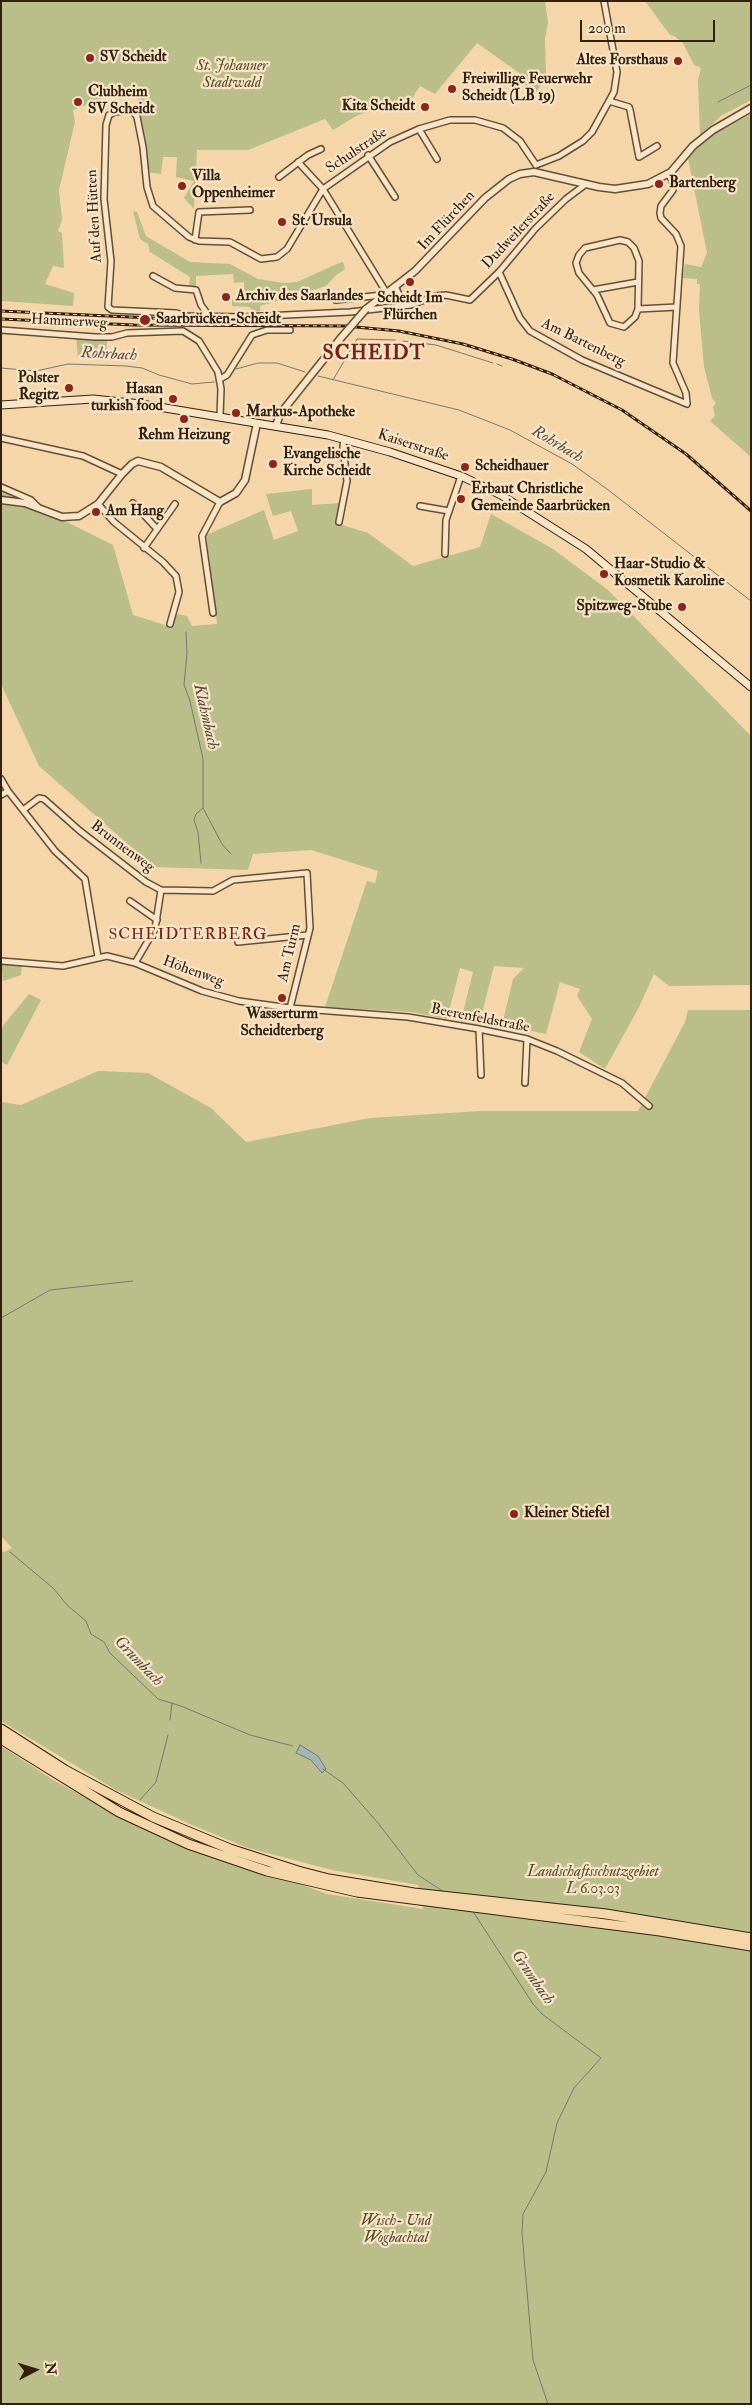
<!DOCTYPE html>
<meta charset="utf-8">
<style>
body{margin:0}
#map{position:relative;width:752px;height:2405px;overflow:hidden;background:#f4d6a9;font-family:"IM FELL Double Pica",serif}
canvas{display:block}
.frame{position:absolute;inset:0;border:2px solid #34200e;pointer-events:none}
.north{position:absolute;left:10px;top:2345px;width:50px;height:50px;-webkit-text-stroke:4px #f8e4c7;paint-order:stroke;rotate:85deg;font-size:14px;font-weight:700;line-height:20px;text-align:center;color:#34200e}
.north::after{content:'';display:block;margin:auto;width:18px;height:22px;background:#34200e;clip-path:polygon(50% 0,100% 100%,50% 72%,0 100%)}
.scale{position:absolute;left:580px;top:20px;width:135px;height:22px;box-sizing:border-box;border:2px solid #34200e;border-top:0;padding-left:6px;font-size:15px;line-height:18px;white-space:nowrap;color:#34200e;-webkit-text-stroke:4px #f8e4c7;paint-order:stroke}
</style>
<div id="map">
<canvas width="752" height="2405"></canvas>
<div class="frame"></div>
<div class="north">N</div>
<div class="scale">200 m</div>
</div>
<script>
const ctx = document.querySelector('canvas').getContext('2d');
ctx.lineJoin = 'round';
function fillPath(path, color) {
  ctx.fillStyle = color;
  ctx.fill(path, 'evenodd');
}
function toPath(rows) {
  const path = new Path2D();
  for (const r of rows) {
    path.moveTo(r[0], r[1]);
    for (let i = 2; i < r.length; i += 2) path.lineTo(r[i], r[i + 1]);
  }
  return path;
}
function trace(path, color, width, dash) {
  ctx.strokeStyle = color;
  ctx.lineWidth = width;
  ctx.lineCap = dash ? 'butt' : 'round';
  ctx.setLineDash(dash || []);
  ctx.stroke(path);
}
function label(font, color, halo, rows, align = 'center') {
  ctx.font = font + ' "IM FELL Double Pica",serif';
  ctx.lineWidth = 4.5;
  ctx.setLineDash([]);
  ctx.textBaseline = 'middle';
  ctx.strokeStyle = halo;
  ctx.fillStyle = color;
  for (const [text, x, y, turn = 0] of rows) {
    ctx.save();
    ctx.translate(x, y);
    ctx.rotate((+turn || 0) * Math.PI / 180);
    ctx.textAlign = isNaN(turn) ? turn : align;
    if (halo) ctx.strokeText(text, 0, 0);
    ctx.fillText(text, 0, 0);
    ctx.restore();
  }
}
const green = toPath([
 [1,1,545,1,548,22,545,39,546,76,534,96,527,92,522,75,477,43,435,94,420,86,406,108,390,105,358,115,333,130,325,119,248,150,197,150,194,209,184,198,194,181,176,177,177,157,163,157,161,174,147,172,142,124,137,110,138,97,131,88,73,110,75,122,59,190,62,220,58,231,62,233,64,268,53,266,45,284,74,293,73,306,1,301],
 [645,1,751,1,751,100,721,116,700,136,698,80,701,68,694,65,683,43,674,36,670,35],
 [751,113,751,457,710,421,715,416,713,407,716,403,712,398,704,367,699,310,700,284,697,284,697,279,683,278,685,264,701,267,707,253,688,158,703,141],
 [133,211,137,212,146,236,190,262,230,264,258,279,284,283,297,282,339,263,343,262,345,269,336,275,326,286,260,306,260,311,252,312,250,307,232,306,232,300,245,299,244,282,234,283,233,274,196,276,196,287,189,287,190,277,150,252,148,244,140,239],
 [76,337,111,339,107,341,106,358,78,358],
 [1,489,113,545,133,615,171,627,177,614,187,616,192,626,217,624,206,535,264,510,274,540,298,531,291,511,273,516,266,494,312,489,312,505,340,503,336,523,368,533,413,566,480,547,491,514,553,549,608,590,751,736,751,985,669,986,654,974,639,1007,605,1069,579,1052,592,1019,577,996,580,989,560,982,546,1034,502,1025,513,979,524,968,494,966,479,1025,461,1021,473,972,460,968,447,1019,412,1012,325,1007,367,881,375,883,378,871,311,850,253,854,248,870,154,867,39,766,1,684],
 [1,964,22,964,21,975,3,981],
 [29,994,41,1000,7,1065,1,1062,1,1028],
 [688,1010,751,1010,751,2404,1,2404,1,1746,55,1781,125,1819,327,1894,423,1909,418,1885,332,1870,248,1848,192,1825,116,1790,1,1721,1,1550,4,1552,12,1548,1,1536,1,1102,21,1105,98,1071,148,1073,211,1108,246,1142,370,1118,480,1111,638,1111,685,1022]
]);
const water = toPath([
 [300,1745,318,1756,326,1769,322,1773,311,1760,296,1753,300,1745]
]);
const stream = toPath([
 [718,102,751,85],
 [403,341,436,345,493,363],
 [497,364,502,366],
 [1,368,36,371,68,364,126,366,142,368,159,375,192,384,214,382],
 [236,369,258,363,277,363,305,372],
 [318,376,459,410,510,430,572,464,607,489,751,601],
 [333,380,357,339,395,340],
 [186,632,187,653,184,685,190,701,203,759,203,808,222,844,231,854],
 [201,863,198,832,194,820,196,814,203,808],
 [1,1318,50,1290,133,1281],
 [10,1552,53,1588,68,1606,86,1621,91,1634,104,1642,110,1653,158,1699,181,1706,250,1735,293,1746],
 [170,1720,172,1703],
 [323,1769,343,1783,378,1823,418,1875,444,1892],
 [140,1800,156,1782,168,1735],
 [472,1910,533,2004,542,2014,601,2058,574,2088,557,2123,546,2172,523,2214,522,2233,533,2360,548,2404]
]);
const minor = toPath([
 [609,101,629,107,630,110,639,157,657,146],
 [419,129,437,159],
 [368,155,395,197],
 [298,162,323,189,386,292],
 [536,165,559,156,583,141,592,132,614,92,617,72,604,1],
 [279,177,308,155,321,149],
 [323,189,287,249,277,257,261,259,230,242,199,241,189,237,153,206,147,187,143,147,137,117,132,110,115,112,109,115,106,125,104,199,111,261,108,307,112,310,176,313,186,316,242,317,350,312,411,305,435,296,446,295,470,300,499,272,535,229,566,199,586,184],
 [323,189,390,142,419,129,450,120,475,120,503,128,520,141,536,165],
 [195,240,199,212,250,210],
 [620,240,628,242,634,248,639,261,638,309,635,317,624,327,610,323,597,295,579,273,576,263,579,255,585,248,620,240],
 [499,272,520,318,530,331,582,360,687,404,686,393,673,363,681,246,676,234,661,218,660,213,661,206,673,190,672,180,668,174],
 [153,276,175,288,196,290,201,305,209,316],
 [395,286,404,305],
 [593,290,638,282],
 [336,300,382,295],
 [638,309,677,307],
 [1,330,95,337,112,337,127,333,183,331,199,341,218,372,221,389,220,416],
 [220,379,227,375,252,335,267,330,290,330],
 [1,438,83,456,122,474],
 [1,487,31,500,38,507],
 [133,503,157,529],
 [98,504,114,522,163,562,176,576,179,592,170,624],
 [420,506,449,511],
 [339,522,347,481,343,447,344,439],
 [144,548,175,504],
 [445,554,446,520,461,476],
 [213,613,202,536,220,502],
 [1,779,8,791,55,851,85,879,98,957],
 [1,795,8,791],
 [23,810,39,798,44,799,80,831,146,882,161,890,213,891,233,880,307,873,310,928,290,1008],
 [130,901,157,920],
 [238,942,308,935],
 [1,961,63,966,107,956,135,963,202,991,239,1001,290,1008,408,1017,479,1029,527,1039,557,1051,622,1083,649,1106],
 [135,963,155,929,161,890],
 [479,1029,481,1075],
 [525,1083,527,1039]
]);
const tertiary = toPath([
 [366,309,415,271,485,198,509,179,520,174,534,172,599,187,615,189,648,184,671,172,693,146,713,130,751,108],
 [276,426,280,414,340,339],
 [1,500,25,503,62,517,79,516,98,504,122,474,132,464,138,461,161,467,220,502,236,493,245,480,257,423]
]);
const secondary = toPath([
 [1,405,93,399,141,404,328,435,390,452,461,476,501,495,586,549,751,687]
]);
const motorway = toPath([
 [1,1729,65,1770,153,1817,230,1849,298,1871,329,1879,414,1893,606,1914,751,1938],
 [1,1739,119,1812,188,1844,267,1871,357,1892,660,1931,751,1946]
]);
const rail = toPath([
 [1,311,173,319],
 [1,319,134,325,345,326,399,331,463,344,512,359,552,374,622,410,686,454,751,511]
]);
const tertiaryBridge = toPath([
 [340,339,366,309]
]);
const markers = [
 [90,58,5,"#8f2418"],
 [678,61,5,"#8f2418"],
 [452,89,5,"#8f2418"],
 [78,102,5,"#8f2418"],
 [425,107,5,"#8f2418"],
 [659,184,5,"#8f2418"],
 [182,186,5,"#8f2418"],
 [282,222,5,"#8f2418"],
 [410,282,5,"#8f2418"],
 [226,297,5,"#8f2418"],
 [145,320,6,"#8f2418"],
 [69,388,5,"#8f2418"],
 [173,399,5,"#8f2418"],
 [236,413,5,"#8f2418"],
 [184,419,5,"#8f2418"],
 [273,464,5,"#8f2418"],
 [465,467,5,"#8f2418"],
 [461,499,5,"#8f2418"],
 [96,512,5,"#8f2418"],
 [604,574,5,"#8f2418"],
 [682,607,5,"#8f2418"],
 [282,998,5,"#8f2418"],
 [514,1514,5,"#8f2418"]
];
const poiNames = [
 ["SV Scheidt",100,58],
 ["Altes Forsthaus",668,61,"right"],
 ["Freiwillige Feuerwehr",462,80],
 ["Scheidt (LB 19)",462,97],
 ["Clubheim",88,93],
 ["SV Scheidt",88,110],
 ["Kita Scheidt",415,107,"right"],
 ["Villa",192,177],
 ["Oppenheimer",192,194],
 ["Bartenberg",669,184],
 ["St. Ursula",292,222],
 ["Archiv des Saarlandes",236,297],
 ["Scheidt Im",410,299,"center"],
 ["Flürchen",410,316,"center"],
 ["Saarbrücken-Scheidt",156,320],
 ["Polster",59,379,"right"],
 ["Regitz",59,396,"right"],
 ["Hasan",163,390,"right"],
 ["turkish food",163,407,"right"],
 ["Markus-Apotheke",246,413],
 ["Rehm Heizung",184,436,"center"],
 ["Evangelische",283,455],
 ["Kirche Scheidt",283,472],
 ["Scheidhauer",475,467],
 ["Erbaut Christliche",471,490],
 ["Gemeinde Saarbrücken",471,507],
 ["Am Hang",106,512],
 ["Haar-Studio &",614,565],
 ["Kosmetik Karoline",614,582],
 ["Spitzweg-Stube",672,607,"right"],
 ["Wasserturm",282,1015,"center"],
 ["Scheidterberg",282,1032,"center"],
 ["Kleiner Stiefel",524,1514]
];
const parkNames = [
 ["St. Johanner",232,67],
 ["Stadtwald",232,84],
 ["Landschaftsschutzgebiet",593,1873],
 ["L 6.03.03",593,1890],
 ["Wisch- Und",396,2222],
 ["Wogbachtal",396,2239]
];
const streetNames = [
 ["Schulstraße",357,151,-34],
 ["Auf den Hütten",95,216,-93],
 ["Im Flürchen",447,221,-47],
 ["Dudweilerstraße",519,231,-47],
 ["Hammerweg",69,322,3],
 ["Am Bartenberg",583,343,26],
 ["Kaiserstraße",413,446,18],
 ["Brunnenweg",122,847,37],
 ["Am Turm",290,953,-77],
 ["Höhenweg",193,972,20],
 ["Beerenfeldstraße",480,1019,11]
];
const waterNames = [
 ["Rohrbach",109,355,3],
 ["Rohrbach",557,445,31],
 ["Klahmbach",205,717,77],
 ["Grumbach",138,1662,46],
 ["Grumbach",532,1978,55]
];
const neighbourhoodNames = [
 ["SCHEIDTERBERG",188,936]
];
const districtNames = [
 ["SCHEIDT",374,355]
];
fillPath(green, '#babe89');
fillPath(water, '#a0b6b3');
trace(water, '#757a71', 1);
trace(stream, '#757a71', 1);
trace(minor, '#644e35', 8);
trace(tertiary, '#644e35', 9);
trace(secondary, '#34200e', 9);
trace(motorway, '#34200e', 11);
trace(minor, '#f8e4c7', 5);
trace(tertiary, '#f8e4c7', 6);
trace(secondary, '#f8e4c7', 7);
trace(motorway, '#f4d6a9', 9);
trace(rail, '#34200e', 3);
trace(rail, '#f8e4c7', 1, [4]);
trace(tertiaryBridge, '#644e35', 9, []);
trace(tertiaryBridge, '#f8e4c7', 6);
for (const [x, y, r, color] of markers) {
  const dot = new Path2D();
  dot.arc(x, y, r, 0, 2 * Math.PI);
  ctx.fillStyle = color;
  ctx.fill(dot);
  trace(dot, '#f8e4c7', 2);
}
label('bold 15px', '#34200e', '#f8e4c7', poiNames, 'left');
label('italic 15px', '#56482d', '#f8e4c7', parkNames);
label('15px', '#34200e', '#f8e4c7', streetNames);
label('italic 16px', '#544d40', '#f8e4c7', waterNames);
ctx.letterSpacing = '1px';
label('16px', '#7a1f14', '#f8e4c7', neighbourhoodNames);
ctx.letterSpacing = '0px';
ctx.letterSpacing = '1px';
label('bold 20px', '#7a1f14', '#f8e4c7', districtNames);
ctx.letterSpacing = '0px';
</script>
